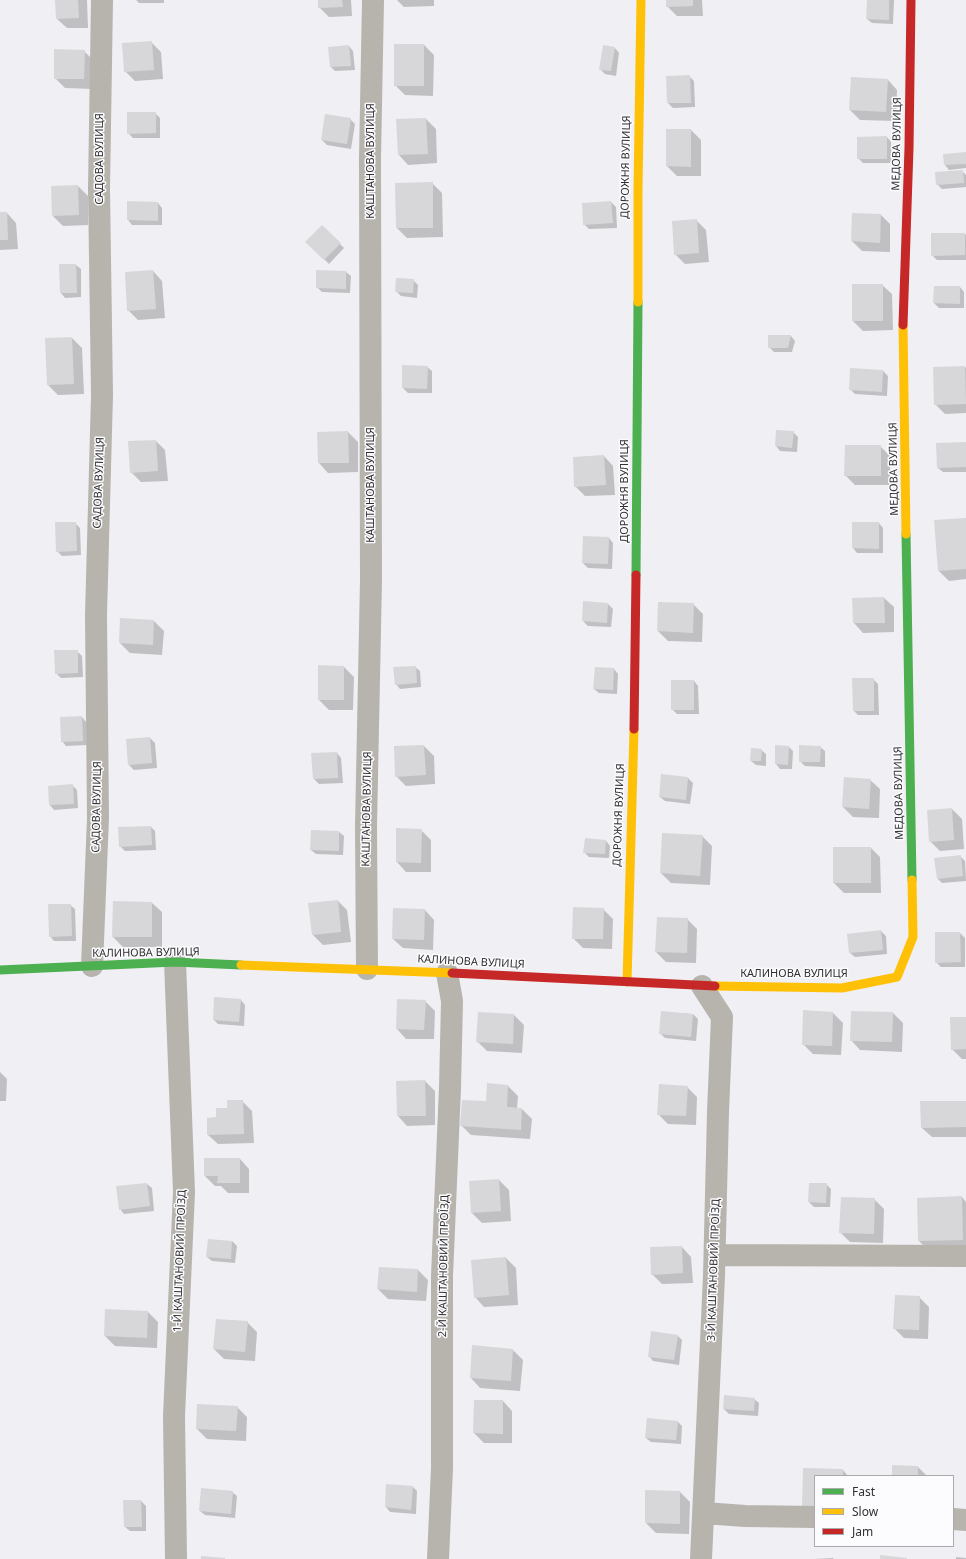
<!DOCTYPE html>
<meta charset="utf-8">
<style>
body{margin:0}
#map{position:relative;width:966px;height:1559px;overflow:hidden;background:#f0f0f4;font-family:"Noto Sans",sans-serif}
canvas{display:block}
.legend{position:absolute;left:814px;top:1475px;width:140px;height:72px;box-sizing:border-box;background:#fcfcfe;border:1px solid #aaaaad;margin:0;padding:5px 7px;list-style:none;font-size:12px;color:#303033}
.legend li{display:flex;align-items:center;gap:8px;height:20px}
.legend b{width:20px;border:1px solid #aaaaad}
</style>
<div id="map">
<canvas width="966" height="1559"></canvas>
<ul class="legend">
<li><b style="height:5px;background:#4caf50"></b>Fast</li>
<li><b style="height:5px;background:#ffc107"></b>Slow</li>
<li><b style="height:5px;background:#c62828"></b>Jam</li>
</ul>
</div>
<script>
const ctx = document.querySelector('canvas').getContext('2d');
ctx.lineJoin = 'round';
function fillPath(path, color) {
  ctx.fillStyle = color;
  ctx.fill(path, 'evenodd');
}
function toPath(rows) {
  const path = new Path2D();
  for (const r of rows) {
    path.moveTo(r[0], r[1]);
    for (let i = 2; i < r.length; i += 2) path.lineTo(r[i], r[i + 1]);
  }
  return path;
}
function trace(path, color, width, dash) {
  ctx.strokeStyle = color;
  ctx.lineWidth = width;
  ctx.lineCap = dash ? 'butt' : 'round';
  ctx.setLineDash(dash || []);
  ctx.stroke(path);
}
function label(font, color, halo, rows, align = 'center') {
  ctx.font = font + ' "Noto Sans",sans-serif';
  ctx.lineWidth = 3;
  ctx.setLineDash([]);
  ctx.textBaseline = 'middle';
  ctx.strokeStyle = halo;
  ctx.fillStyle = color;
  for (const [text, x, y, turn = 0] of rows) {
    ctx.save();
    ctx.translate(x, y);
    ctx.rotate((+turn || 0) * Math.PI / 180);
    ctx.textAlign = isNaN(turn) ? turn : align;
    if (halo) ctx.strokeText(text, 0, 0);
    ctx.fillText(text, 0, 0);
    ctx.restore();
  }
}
const shadow = toPath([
 [56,0,87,0,88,28,67,28,57,19],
 [136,0,164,0,164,3,139,3],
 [319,0,351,0,352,16,329,17,319,7],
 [397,0,434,0,434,6,404,7],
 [667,0,702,0,703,16,677,16,667,6],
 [868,0,894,0,893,24,872,23,867,19],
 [151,42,161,52,163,79,135,81,125,71],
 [424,45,434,55,433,96,405,95,395,85],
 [349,46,353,51,355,70,335,71,330,66],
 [615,48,619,53,616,76,605,74,600,69],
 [84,51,94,61,93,89,65,88,55,78],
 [689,76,694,81,695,107,673,108,668,103],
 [888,80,897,90,896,121,860,120,850,110],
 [155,113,160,118,160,138,133,138,128,133],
 [350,119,355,124,351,149,327,145,322,140],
 [426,119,436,129,437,163,408,165,399,155],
 [667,130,691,130,701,140,701,176,677,176,667,166],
 [887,137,891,142,892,163,863,163,858,158],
 [966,153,966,168,949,170,945,165],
 [963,172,966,175,966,187,942,189,937,184],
 [432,183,442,193,443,237,407,238,397,228],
 [78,186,88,196,88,225,63,226,53,216],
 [611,202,616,207,617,228,589,229,584,224],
 [158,203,162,208,162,225,132,225,128,220],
 [0,213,7,213,16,223,18,249,0,250],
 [881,215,890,224,890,252,862,251,852,241],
 [696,220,706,230,709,262,685,264,675,254],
 [322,226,344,248,329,264,307,242],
 [965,234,966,235,966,260,937,260,932,255],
 [76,265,81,269,81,297,65,298,61,293],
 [153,271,162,281,165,318,138,320,128,310],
 [317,271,346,272,351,276,350,293,322,292,317,287],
 [413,280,418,285,417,298,401,296,396,291],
 [882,285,892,294,893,330,863,331,853,321],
 [960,287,964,292,964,308,939,308,934,303],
 [791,336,795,341,792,352,774,352,769,347],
 [72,338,82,348,84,394,58,395,48,385],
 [403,366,427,367,432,371,432,393,408,393,403,388],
 [965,367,966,368,966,413,945,414,935,404],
 [883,371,888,376,887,396,855,394,850,389],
 [348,432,358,442,358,472,328,473,319,463],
 [793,432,798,437,797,452,780,451,776,446],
 [156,441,165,450,168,481,141,482,131,472],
 [966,443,966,472,943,472,938,468],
 [880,446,890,456,890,485,855,485,845,475],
 [604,456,613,466,615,495,585,496,575,486],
 [966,519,966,579,949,581,939,571],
 [75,523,80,528,81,555,62,556,57,551],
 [879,523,883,528,883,553,857,553,853,548],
 [609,538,613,543,612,569,588,568,583,563],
 [884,598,894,607,894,632,863,633,854,623],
 [608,604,613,609,611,627,588,626,583,621],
 [693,604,703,614,702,642,668,641,658,631],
 [121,619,154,621,164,631,162,655,130,653,120,643],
 [77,651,82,656,83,677,61,678,56,673],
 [344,667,354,677,353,710,329,710,319,700],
 [415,667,420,671,421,687,400,689,396,684],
 [614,669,618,674,617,694,599,693,594,689],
 [873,679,878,684,879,715,858,715,854,711],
 [694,681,698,686,699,714,677,714,672,709],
 [82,717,86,722,87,745,66,746,62,741],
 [150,738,155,743,157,768,134,770,129,765],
 [424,746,434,756,435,784,406,786,396,776],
 [776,746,788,746,793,751,792,769,780,769,776,764],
 [820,747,825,751,825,767,805,766,800,761],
 [761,750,766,754,766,766,756,765,751,761],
 [337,753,341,758,343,783,319,784,314,779],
 [688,778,693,783,690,804,665,801,660,797],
 [870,780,880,789,879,818,853,817,843,807],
 [72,785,77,790,78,808,54,810,50,805],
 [952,809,962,819,964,849,940,851,930,841],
 [151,827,155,831,156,850,125,851,120,846],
 [421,830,431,840,431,872,406,872,397,862],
 [339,832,344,836,343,855,316,854,311,850],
 [702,836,712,846,710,885,671,883,661,873],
 [606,841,610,846,609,858,589,857,584,852],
 [834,848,871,848,880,857,881,893,844,893,834,883],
 [960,856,965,861,966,881,942,883,937,878],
 [338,901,347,910,351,942,323,945,313,935],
 [114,902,152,903,162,912,162,947,123,947,113,937],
 [70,905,75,909,76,941,54,941,50,936],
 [603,909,613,919,612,949,583,948,573,938],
 [425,910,434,920,433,950,403,948,393,939],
 [687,919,697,929,696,963,666,962,656,952],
 [881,931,886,936,887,954,855,957,850,953],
 [960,933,965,938,965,967,941,967,936,962],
 [241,1000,245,1005,244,1026,218,1024,214,1020],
 [425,1001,435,1011,434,1039,406,1039,397,1029],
 [662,1012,693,1014,698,1019,696,1041,665,1038,660,1033],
 [833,1013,843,1023,841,1055,813,1054,803,1044],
 [893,1013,903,1023,902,1052,860,1050,851,1040],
 [514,1015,524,1025,522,1053,487,1051,477,1041],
 [966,1018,966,1059,962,1059,952,1049],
 [0,1072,7,1079,6,1101,0,1101],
 [425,1081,435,1091,435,1125,407,1126,398,1116],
 [508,1086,518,1096,517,1108,522,1109,532,1119,530,1139,471,1135,461,1125],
 [687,1087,697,1097,696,1125,668,1124,658,1114],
 [242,1101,252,1111,254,1143,218,1144,208,1135,217,1118,228,1109],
 [966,1102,966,1137,932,1137,922,1128],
 [240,1159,249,1169,249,1193,228,1193,221,1186,215,1186,205,1176],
 [499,1180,509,1190,511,1221,482,1223,472,1213],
 [147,1184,152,1188,154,1211,124,1214,120,1209],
 [826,1184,831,1189,830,1207,814,1207,809,1202],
 [962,1197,966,1202,966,1250,929,1251,919,1241,918,1199],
 [874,1199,884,1209,883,1243,850,1242,840,1232],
 [232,1241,237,1246,235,1263,212,1261,207,1257],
 [682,1247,691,1257,693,1283,662,1284,652,1274],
 [506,1258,516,1268,518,1305,484,1307,475,1297],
 [380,1268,418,1270,428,1280,426,1301,388,1299,378,1289],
 [919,1297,929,1307,928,1339,904,1338,894,1328],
 [148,1312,158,1322,157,1348,115,1346,105,1336],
 [247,1322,257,1332,255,1361,224,1359,214,1349],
 [678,1336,682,1340,679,1365,653,1361,649,1356],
 [513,1350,523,1360,520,1391,480,1388,471,1378],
 [754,1399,759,1403,758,1416,729,1414,724,1409],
 [503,1401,512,1411,512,1443,484,1443,474,1433],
 [237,1407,247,1417,246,1441,207,1439,197,1429],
 [677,1421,682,1426,681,1444,651,1442,646,1438],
 [918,1467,927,1476,893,1476],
 [804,1469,843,1470,848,1476,815,1476],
 [413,1487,417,1491,416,1514,390,1512,386,1507],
 [646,1491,680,1492,690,1502,689,1534,656,1533,646,1523],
 [232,1492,237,1496,235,1518,205,1515,200,1511],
 [124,1501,141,1501,146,1506,146,1531,130,1531,125,1527],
 [956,1557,966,1558,966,1559,956,1559],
 [833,1558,834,1559,814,1559]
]);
const building = toPath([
 [55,0,78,0,79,18,56,19],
 [318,0,342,0,343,7,318,8],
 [666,0,693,0,693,6,666,7],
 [867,0,889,0,889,20,866,19],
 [152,41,154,70,124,72,122,43],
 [394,44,424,44,424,86,394,86],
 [349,45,351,66,330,67,328,47],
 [603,45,615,47,611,71,599,70],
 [54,49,85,50,84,79,54,79],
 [690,75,691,103,667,103,666,76],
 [851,77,888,79,886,112,849,110],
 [127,112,156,112,156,133,127,134],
 [325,114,351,118,347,144,321,140],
 [426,118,428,154,398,155,396,119],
 [666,129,691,129,691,167,666,166],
 [887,136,887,159,857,159,857,137],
 [966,152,966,164,944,165,943,154],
 [963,170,964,183,936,185,935,172],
 [433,182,433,228,396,228,395,183],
 [78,185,79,215,52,216,51,186],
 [127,201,158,202,158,221,127,220],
 [611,201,613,223,583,225,582,203],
 [0,212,7,212,8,240,0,240],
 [852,213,881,214,880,243,851,241],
 [697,219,699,253,674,255,672,221],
 [322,225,341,243,324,260,305,242],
 [931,233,965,233,965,255,931,256],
 [59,264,76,264,77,293,60,293],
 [153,270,156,309,127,311,125,272],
 [316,270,346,271,346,289,316,288],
 [396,278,414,279,413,293,395,292],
 [852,284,883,284,883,321,852,321],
 [934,286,960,286,960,304,933,303],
 [768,335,791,335,788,348,768,348],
 [72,337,74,384,47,385,45,338],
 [402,365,428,366,427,389,402,388],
 [965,366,966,404,934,405,933,367],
 [850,368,883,370,882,392,849,390],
 [776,430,794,431,792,448,775,446],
 [348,431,349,463,318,463,317,432],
 [156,440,158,471,130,473,128,441],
 [966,442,966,467,937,468,936,443],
 [845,445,881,445,881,476,844,476],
 [604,455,606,485,574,487,573,457],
 [966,518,966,569,938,571,934,520],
 [55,522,76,522,77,551,56,552],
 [852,522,879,522,879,549,852,548],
 [583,536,609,537,608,564,582,563],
 [884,597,885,623,853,623,852,598],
 [583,601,608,603,607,623,582,621],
 [658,602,694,603,693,633,657,631],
 [120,618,154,620,153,645,119,643],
 [54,650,78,650,78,673,55,674],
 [318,665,344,666,344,700,318,700],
 [416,666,417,683,395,685,393,667],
 [595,667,614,668,613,690,593,689],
 [852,678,874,678,874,711,853,711],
 [671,680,694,680,694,710,671,710],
 [82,716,83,741,61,742,60,717],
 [150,737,152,763,128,765,126,739],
 [424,745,426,775,395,777,394,746],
 [775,745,789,746,788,765,775,764],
 [799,745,821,746,820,762,799,762],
 [751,748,762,749,761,761,750,761],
 [337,752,338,778,313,779,311,753],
 [661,774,688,777,686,800,659,797],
 [844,777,871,779,869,809,842,807],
 [73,784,74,804,49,805,48,786],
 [952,808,954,840,929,842,927,810],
 [151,826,152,845,119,847,118,827],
 [396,828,422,829,421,863,396,862],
 [311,830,339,831,339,851,310,850],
 [662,833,703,835,700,876,660,873],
 [585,838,606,840,605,854,583,853],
 [833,847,871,847,871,883,833,883],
 [961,855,963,876,937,879,934,858],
 [338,900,341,932,312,935,308,903],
 [113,901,152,902,152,937,112,937],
 [48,904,71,904,72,936,49,937],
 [573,907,604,908,603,939,572,939],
 [393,908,425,909,424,940,392,939],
 [657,917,688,918,687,953,655,952],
 [881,930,883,950,849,953,847,934],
 [935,932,960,932,961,962,935,963],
 [214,997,241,999,239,1022,213,1020],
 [397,999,426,1000,424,1030,396,1029],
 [803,1010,833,1012,832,1046,802,1045],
 [661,1011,693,1014,691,1037,659,1034],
 [851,1011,893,1012,892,1042,850,1041],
 [478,1012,514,1014,513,1044,476,1042],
 [950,1017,966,1017,966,1049,951,1050],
 [425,1080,426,1116,397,1116,396,1081],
 [487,1083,508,1085,507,1107,522,1108,521,1130,460,1126,462,1100,486,1101],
 [659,1084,688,1086,686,1116,657,1115],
 [227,1100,243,1100,244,1134,207,1135,207,1118,216,1117,216,1108,227,1108],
 [920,1101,966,1101,966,1127,921,1128],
 [204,1158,240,1158,240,1183,217,1183,218,1176,204,1176],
 [499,1179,501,1211,471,1213,469,1181],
 [147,1183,150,1206,119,1210,116,1186],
 [809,1183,827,1183,826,1203,808,1202],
 [962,1196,963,1240,918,1241,917,1198],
 [841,1197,875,1198,874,1234,839,1233],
 [208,1239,232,1241,231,1259,206,1257],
 [682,1246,683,1273,651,1275,650,1247],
 [506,1257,509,1295,474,1298,471,1260],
 [379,1267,418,1269,417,1292,377,1289],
 [895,1295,920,1296,919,1330,893,1329],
 [105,1309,148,1311,147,1338,104,1336],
 [216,1319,248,1321,245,1352,213,1349],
 [651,1331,678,1335,674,1360,648,1357],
 [472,1345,513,1349,511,1381,470,1378],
 [724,1395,755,1398,754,1411,723,1409],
 [474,1400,503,1400,503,1434,473,1433],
 [197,1404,238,1406,236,1431,196,1429],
 [647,1418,678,1421,676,1440,645,1438],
 [892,1465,918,1466,918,1476,892,1476],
 [803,1468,843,1469,843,1476,815,1476,815,1507,802,1507],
 [386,1484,413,1486,411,1510,385,1507],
 [201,1488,233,1491,231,1514,199,1511],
 [645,1490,680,1491,680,1524,645,1523],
 [123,1500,141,1500,142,1527,124,1527],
 [880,1555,907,1558,907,1559,880,1559],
 [201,1556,225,1558,225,1559,201,1559]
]);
const street = toPath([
 [175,962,184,1192,174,1416,176,1559],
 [92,966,98,818,96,615,102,395,99,189,102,0],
 [367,969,366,826,371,580,370,159,373,0],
 [715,1255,966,1256],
 [704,1513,745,1516,815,1517],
 [953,1519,966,1520],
 [438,1559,442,1468,442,1276,450,1088,452,1001,447,973],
 [701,1559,714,1276,718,1112,722,1017,702,986]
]);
const fast = toPath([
 [906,534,912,880],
 [636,575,638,302],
 [0,970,175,962,241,965]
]);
const slow = toPath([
 [638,302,638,189,641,0],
 [903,325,906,534],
 [241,965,452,973],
 [627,982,634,729],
 [715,986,842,988,897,977,913,937,912,880]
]);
const jam = toPath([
 [903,325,909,148,911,0],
 [634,729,636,575],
 [452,973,715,986]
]);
const streetNames = [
 ["МЕДОВА ВУЛИЦЯ",897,144,-89],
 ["САДОВА ВУЛИЦЯ",100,159,-90],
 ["КАШТАНОВА ВУЛИЦЯ",371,161,-90],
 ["ДОРОЖНЯ ВУЛИЦЯ",626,167,-89],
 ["МЕДОВА ВУЛИЦЯ",894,469,-91],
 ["САДОВА ВУЛИЦЯ",99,483,-88],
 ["КАШТАНОВА ВУЛИЦЯ",371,485,-90],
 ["ДОРОЖНЯ ВУЛИЦЯ",625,491,-90],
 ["МЕДОВА ВУЛИЦЯ",899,793,-91],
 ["САДОВА ВУЛИЦЯ",97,807,-89],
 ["КАШТАНОВА ВУЛИЦЯ",367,809,-89],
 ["ДОРОЖНЯ ВУЛИЦЯ",619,815,-88],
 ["КАЛИНОВА ВУЛИЦЯ",146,953,-1],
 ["КАЛИНОВА ВУЛИЦЯ",471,962,3],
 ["КАЛИНОВА ВУЛИЦЯ",794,974],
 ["1-Й КАШТАНОВИЙ ПРОЇЗД",180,1261,-88],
 ["2-Й КАШТАНОВИЙ ПРОЇЗД",444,1266,-89],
 ["3-Й КАШТАНОВИЙ ПРОЇЗД",714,1270,-88]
];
fillPath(shadow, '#0003');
fillPath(building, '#d7d6d8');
trace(street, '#b6b4ad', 22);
trace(fast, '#4caf50', 9);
trace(slow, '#ffc107', 9);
trace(jam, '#c62828', 9);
label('11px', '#303033', '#fcfcfe', streetNames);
</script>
